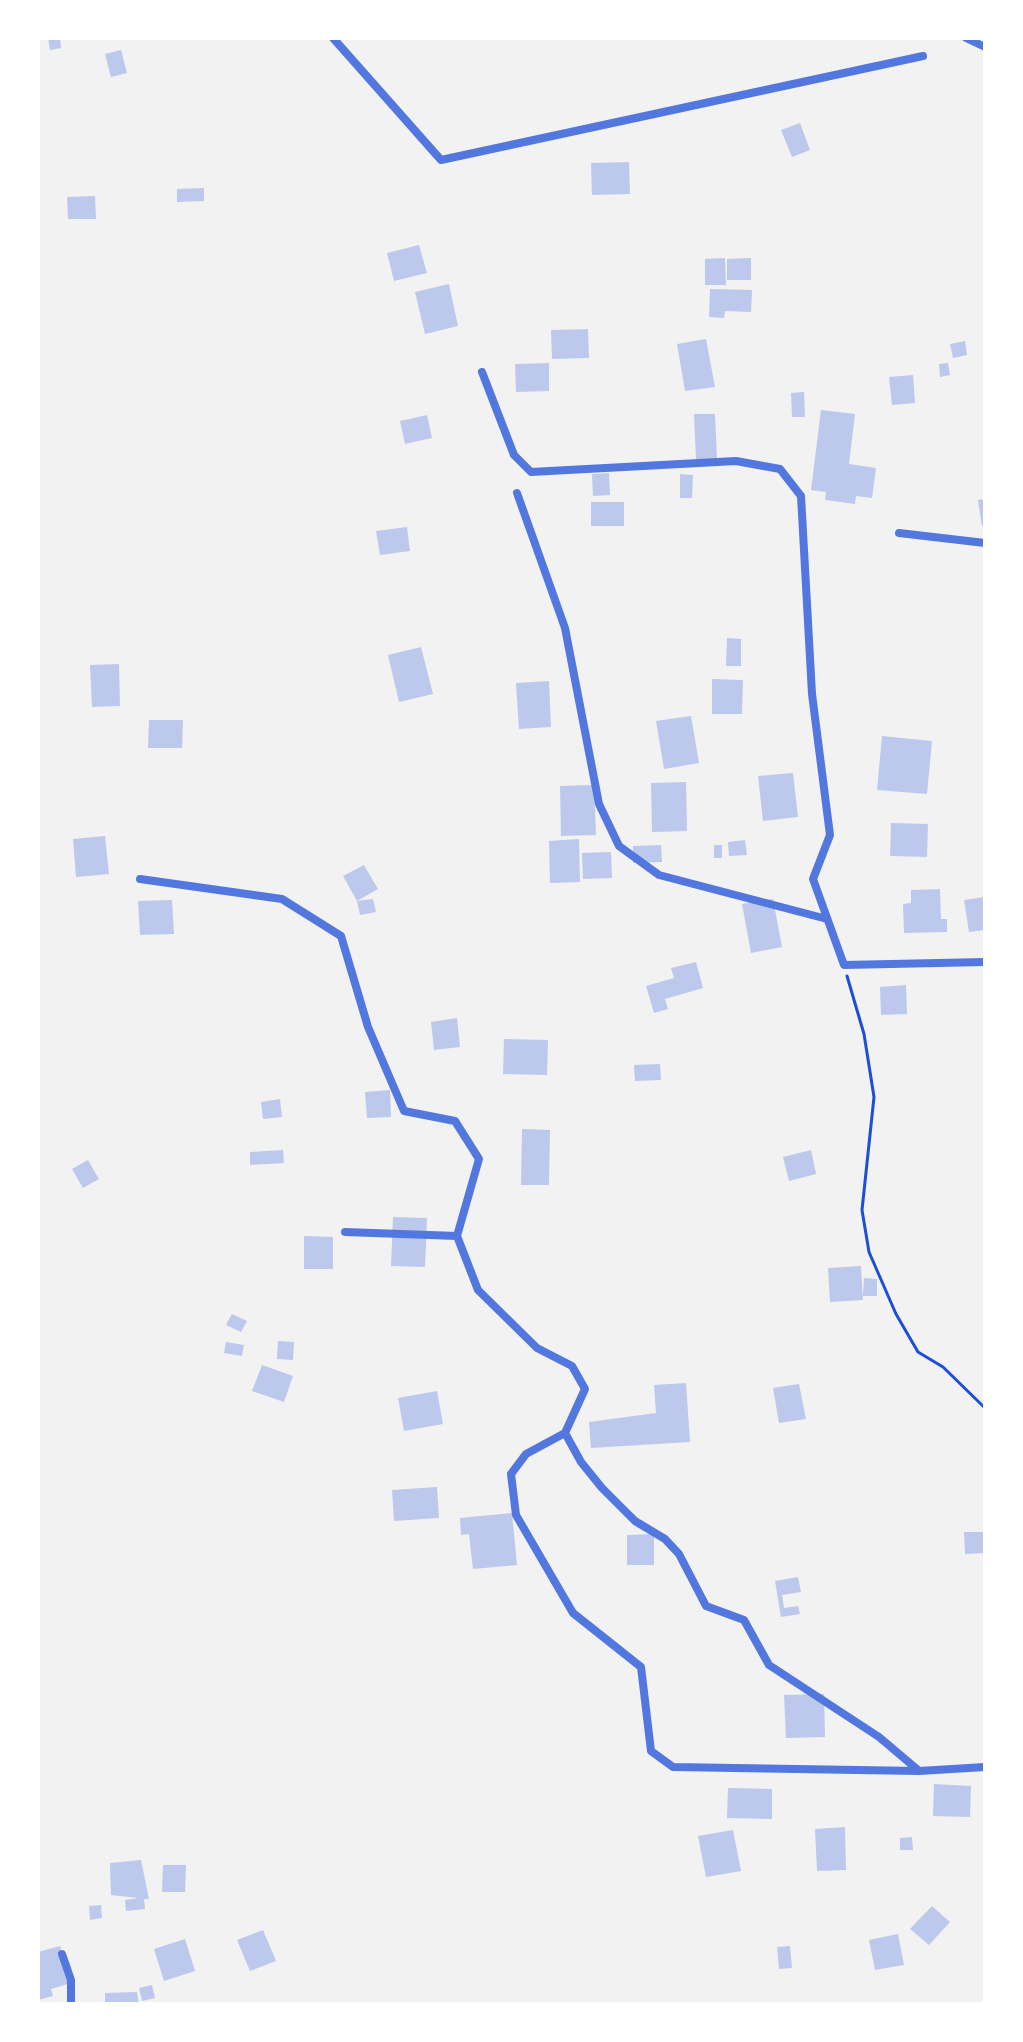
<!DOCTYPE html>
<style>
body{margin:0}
#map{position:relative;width:1023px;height:2042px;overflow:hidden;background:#f2f2f2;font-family:Cabin,sans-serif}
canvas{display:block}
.frame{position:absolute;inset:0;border:40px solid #fff;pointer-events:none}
</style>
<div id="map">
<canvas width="1023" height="2042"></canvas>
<div class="frame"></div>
</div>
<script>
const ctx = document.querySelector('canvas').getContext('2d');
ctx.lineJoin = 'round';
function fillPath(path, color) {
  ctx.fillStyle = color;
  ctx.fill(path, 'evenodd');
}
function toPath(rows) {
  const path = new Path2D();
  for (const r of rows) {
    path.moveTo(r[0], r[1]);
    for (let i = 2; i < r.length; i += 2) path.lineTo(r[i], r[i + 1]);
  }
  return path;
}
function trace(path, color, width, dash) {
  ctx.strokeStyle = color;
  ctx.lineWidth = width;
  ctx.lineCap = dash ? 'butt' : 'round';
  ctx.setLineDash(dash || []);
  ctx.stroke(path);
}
const building = toPath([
 [48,38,60,38,61,48,50,50],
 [121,50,127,73,111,77,105,54],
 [800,123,810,150,792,157,781,130],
 [629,162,630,194,592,195,591,163],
 [204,188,204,201,177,202,177,189],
 [95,196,96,219,68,219,67,197],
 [419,245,427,273,394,281,387,253],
 [725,258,726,285,705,285,705,259],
 [751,258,751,280,727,280,727,259],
 [449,284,458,326,425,334,415,292],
 [710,289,752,290,751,312,725,311,724,318,709,317],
 [588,329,589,358,552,359,551,330],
 [706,339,715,387,685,391,677,344],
 [965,341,967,355,953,358,950,344],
 [549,363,549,391,516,392,515,364],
 [948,363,950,375,940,377,939,364],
 [913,375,915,403,892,405,889,377],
 [804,392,805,417,792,417,791,393],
 [821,410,855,414,849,464,876,468,872,498,856,496,855,504,825,500,826,492,811,490],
 [694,414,715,414,717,459,696,460],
 [427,415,432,438,405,444,400,421],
 [609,473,610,495,593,496,592,474],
 [680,474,693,475,692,498,680,498],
 [985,499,985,525,982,526,978,500],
 [591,502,624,502,624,526,591,526],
 [407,527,410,551,380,555,376,531],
 [727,638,741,639,741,666,726,666],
 [421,647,433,694,399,702,388,655],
 [119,664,120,706,92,707,90,665],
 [712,679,743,680,742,714,712,714],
 [549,681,551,727,519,729,516,683],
 [691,716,699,763,664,769,656,721],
 [149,720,183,720,182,748,148,748],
 [882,736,932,741,927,794,877,790],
 [793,773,798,817,763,821,758,776],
 [686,782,687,831,652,832,651,783],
 [594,785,596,835,561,836,560,786],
 [891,823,928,824,927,857,890,856],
 [105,836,109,874,76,877,73,839],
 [579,839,580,882,550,883,549,841],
 [745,840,747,855,729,856,728,842],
 [661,845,662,862,633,863,633,846],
 [714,845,722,845,722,858,714,858],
 [611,852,612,878,583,879,582,853],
 [364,865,378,889,357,901,343,876],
 [940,889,941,919,947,919,947,932,904,933,903,904,911,903,911,890],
 [985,897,985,930,969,932,964,900],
 [373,899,376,912,360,915,357,901],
 [773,899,782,947,751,953,742,904],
 [172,900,174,934,140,935,138,901],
 [696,962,703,988,665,999,668,1009,654,1013,646,986,674,978,671,968],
 [906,985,907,1014,881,1015,880,987],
 [457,1018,460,1047,434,1050,431,1022],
 [504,1039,548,1040,547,1075,503,1074],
 [660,1064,661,1080,635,1081,634,1065],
 [390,1090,391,1117,367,1118,365,1092],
 [280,1099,282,1117,263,1119,261,1102],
 [522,1129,550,1130,549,1185,521,1185],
 [283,1150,284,1163,250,1165,250,1152],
 [811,1150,816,1174,789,1181,783,1157],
 [88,1160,99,1179,83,1188,72,1169],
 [393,1217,427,1218,425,1267,391,1266],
 [304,1236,333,1237,333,1269,304,1269],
 [861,1266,863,1300,830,1302,828,1268],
 [864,1278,877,1279,877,1296,863,1296],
 [232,1314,247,1321,241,1332,226,1325],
 [278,1341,294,1342,293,1360,277,1359],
 [226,1342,244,1345,242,1356,224,1353],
 [262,1365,293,1376,284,1402,252,1391],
 [686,1383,690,1442,591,1448,589,1422,656,1413,654,1385],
 [799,1384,806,1419,779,1423,773,1388],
 [437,1391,443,1424,404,1431,398,1398],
 [437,1487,439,1518,394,1521,392,1490],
 [512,1513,517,1565,473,1569,469,1534,461,1535,460,1518],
 [964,1532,985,1532,985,1553,965,1554],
 [654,1534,654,1565,627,1565,627,1535],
 [798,1577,801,1592,782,1595,784,1608,798,1606,800,1614,781,1617,775,1581],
 [824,1694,825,1737,786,1738,784,1695],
 [934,1784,971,1786,970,1817,933,1816],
 [728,1788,772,1789,772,1819,727,1818],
 [845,1827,846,1870,817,1871,815,1829],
 [733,1830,741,1871,706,1877,698,1836],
 [912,1837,913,1850,900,1850,900,1838],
 [141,1860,149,1899,144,1899,145,1909,126,1911,125,1900,138,1898,111,1895,110,1863],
 [163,1865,186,1865,185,1892,162,1892],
 [101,1905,102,1918,90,1920,89,1906],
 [932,1906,950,1922,929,1945,910,1929],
 [263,1930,276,1961,250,1971,237,1940],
 [898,1934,904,1965,875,1970,869,1940],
 [185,1939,195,1971,164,1981,154,1949],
 [60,1946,71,1983,51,1989,53,1996,38,2000,38,1952],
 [790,1946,792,1968,779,1969,777,1947],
 [152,1985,155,1998,142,2001,139,1988],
 [137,1992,139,2004,105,2004,105,1993]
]);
const path = toPath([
 [847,976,864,1034,874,1097,862,1210,869,1252,896,1314,918,1352,943,1367,985,1408]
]);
const minor = toPath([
 [333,38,441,160,923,56],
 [966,38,985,47],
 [482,372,514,455,531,472,736,461,780,469,801,496,812,694,830,835,813,879,844,965,985,962],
 [517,493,565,628,599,804,619,846,659,875,827,919],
 [899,533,985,543],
 [140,879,282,899,341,936,368,1027,404,1111,455,1121,479,1159,457,1236,478,1290,537,1348,572,1366,585,1389,565,1433,526,1454,511,1474,516,1515,573,1613,641,1667,651,1751,673,1767,919,1771,985,1767],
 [345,1232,457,1236],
 [565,1433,581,1462,602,1488,635,1521,665,1539,679,1554,706,1606,744,1620,769,1665,879,1737,918,1770],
 [62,1954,71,1980,71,2004]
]);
fillPath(building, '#bdc9ec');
trace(path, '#1d4ed8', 3);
trace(minor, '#5277de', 8);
</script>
